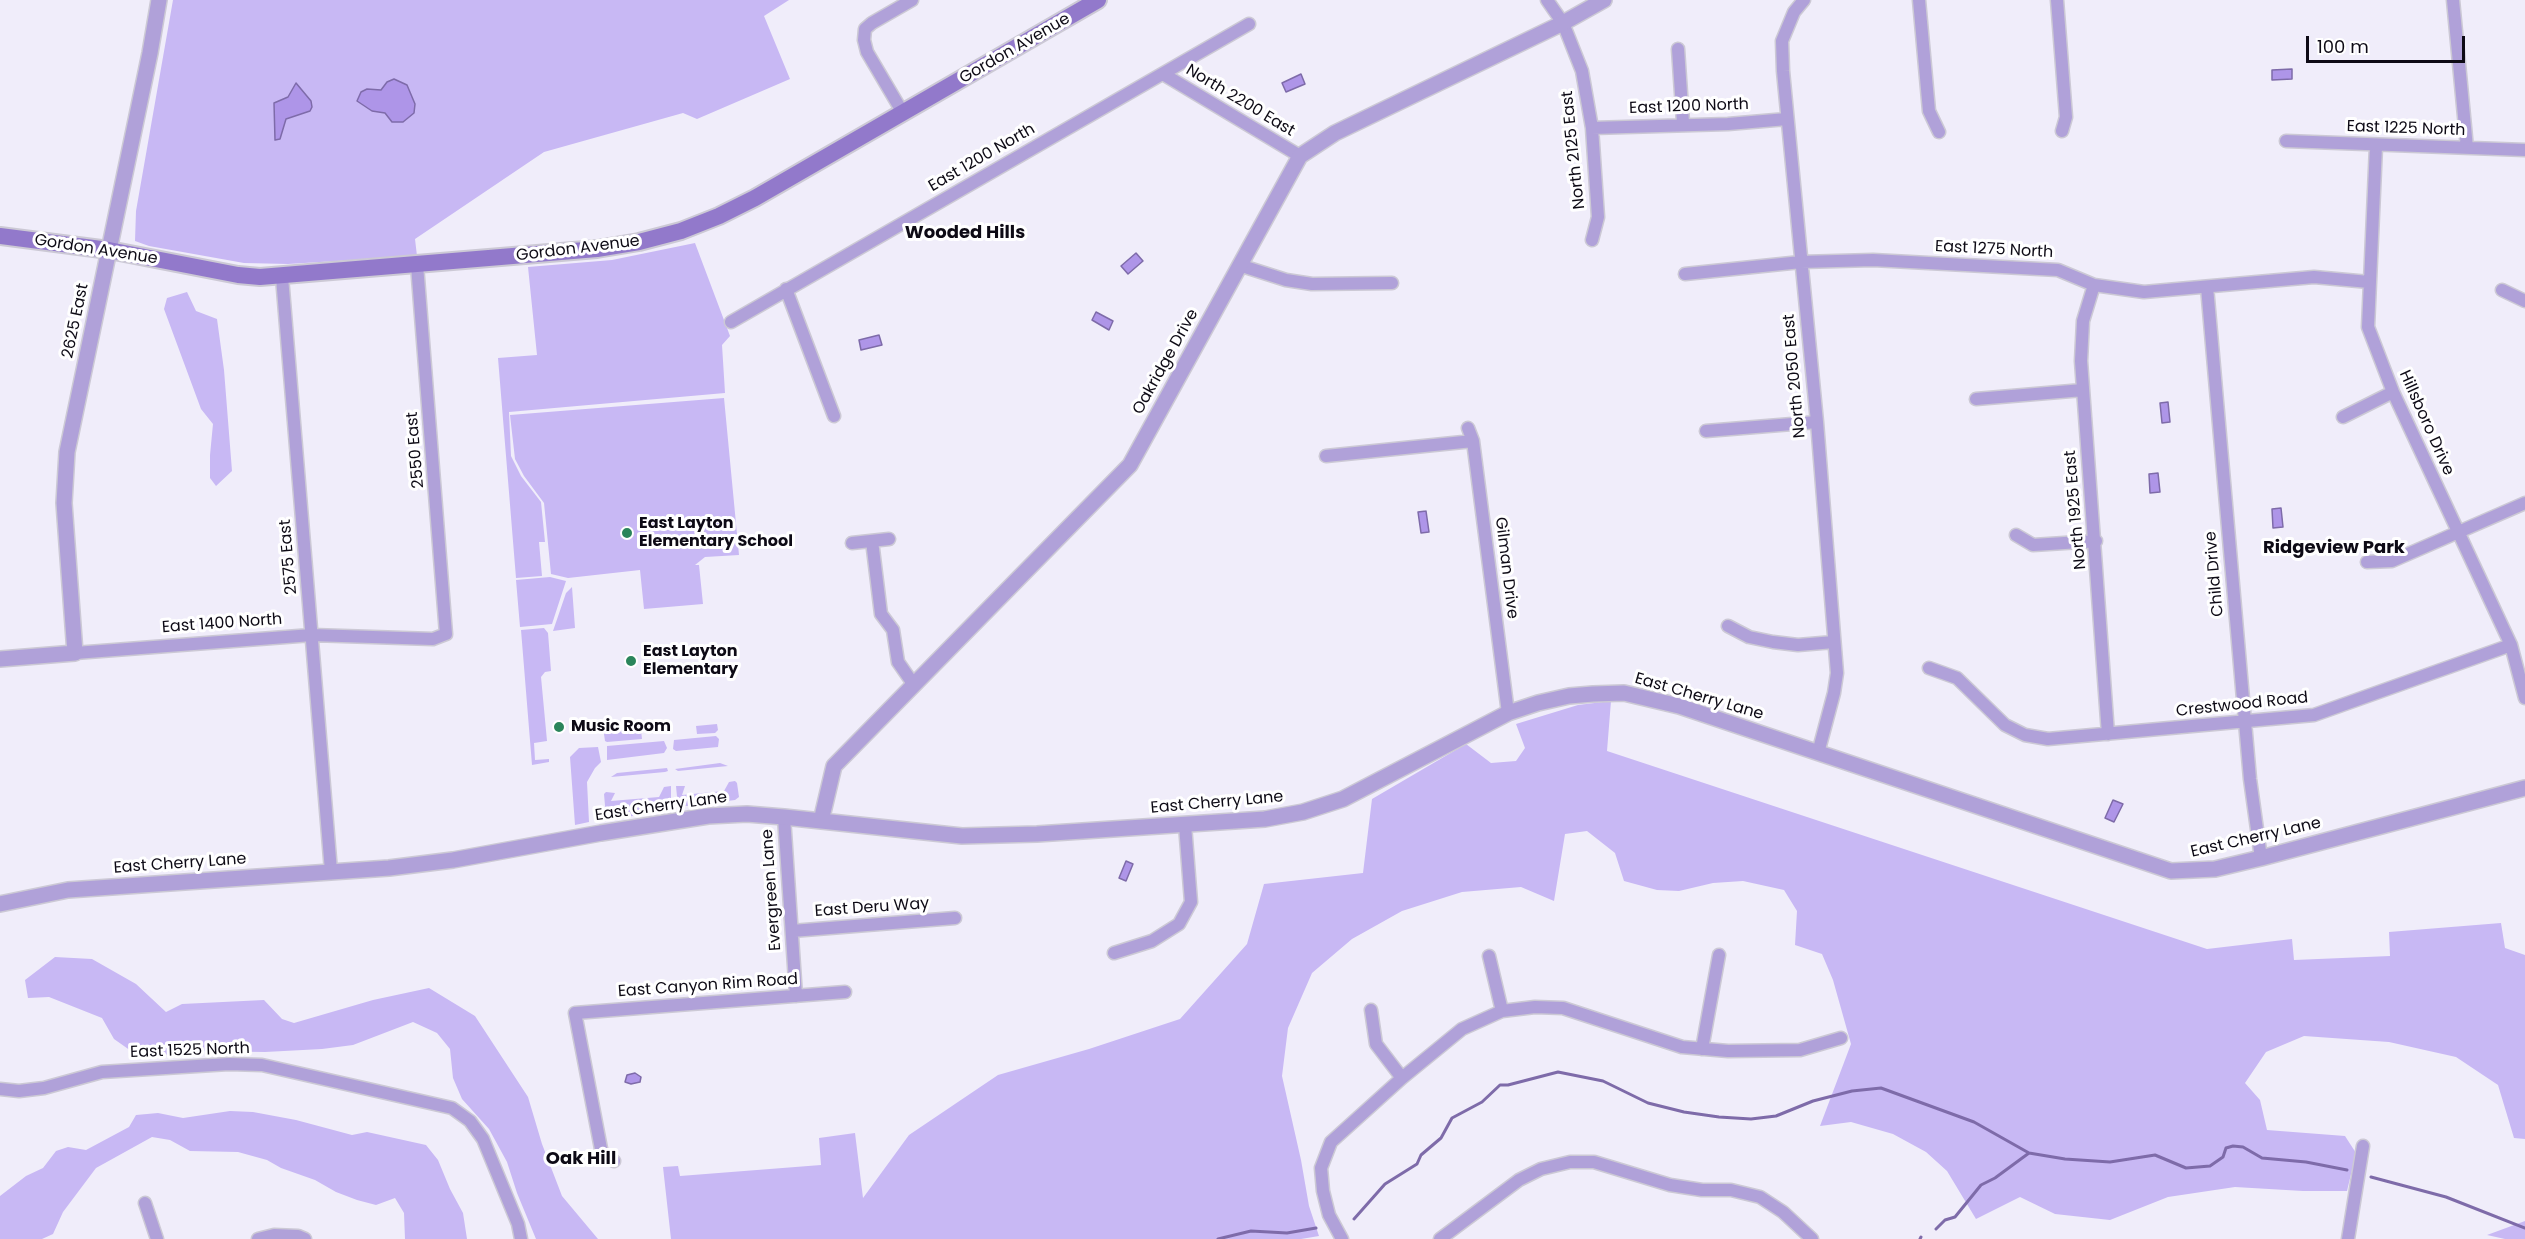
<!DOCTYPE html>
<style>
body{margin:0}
#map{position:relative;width:2525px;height:1239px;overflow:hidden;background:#f0edfa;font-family:Poppins,sans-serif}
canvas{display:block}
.scale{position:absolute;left:2306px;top:36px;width:159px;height:27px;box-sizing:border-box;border:3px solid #0d0a15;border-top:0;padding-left:8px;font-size:18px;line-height:21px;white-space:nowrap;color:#0d0a15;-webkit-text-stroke:4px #fff;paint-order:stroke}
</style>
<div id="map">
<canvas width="2525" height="1239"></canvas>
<div class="scale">100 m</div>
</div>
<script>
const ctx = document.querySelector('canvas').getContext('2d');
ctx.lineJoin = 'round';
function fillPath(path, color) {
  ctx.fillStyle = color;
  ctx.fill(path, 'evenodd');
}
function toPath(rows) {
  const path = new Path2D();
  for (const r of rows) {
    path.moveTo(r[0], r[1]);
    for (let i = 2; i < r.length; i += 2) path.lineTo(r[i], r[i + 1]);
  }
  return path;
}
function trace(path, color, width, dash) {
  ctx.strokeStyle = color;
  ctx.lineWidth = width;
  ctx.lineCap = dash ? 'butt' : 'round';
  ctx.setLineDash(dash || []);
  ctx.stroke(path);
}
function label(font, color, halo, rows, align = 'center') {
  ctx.font = font + ' Poppins,sans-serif';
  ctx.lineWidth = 6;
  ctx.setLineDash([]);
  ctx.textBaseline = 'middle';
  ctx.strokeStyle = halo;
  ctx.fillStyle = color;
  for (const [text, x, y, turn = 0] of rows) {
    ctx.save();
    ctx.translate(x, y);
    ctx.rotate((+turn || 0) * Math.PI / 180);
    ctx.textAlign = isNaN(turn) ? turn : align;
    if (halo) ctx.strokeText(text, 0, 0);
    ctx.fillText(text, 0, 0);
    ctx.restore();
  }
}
const green = toPath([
 [173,0,789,0,764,16,790,79,697,119,683,113,544,152,415,239,417,256,288,264,244,263,149,246,135,241,136,211],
 [695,243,730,336,722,345,725,393,509,412,511,456,521,476,541,502,545,542,539,542,542,576,516,578,498,358,537,355,528,267,612,260],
 [187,292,196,311,217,319,224,370,232,471,216,486,210,478,210,455,213,424,201,409,164,309,167,298],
 [724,398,739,555,705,557,695,565,699,565,703,604,644,609,640,570,568,578,551,574,544,503,524,476,515,459,510,415],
 [550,577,566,581,552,624,520,627,516,580],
 [572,587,575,628,553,631,566,593],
 [544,628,548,633,551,671,545,672,541,677,547,741,534,743,535,760,549,759,549,762,532,765,521,630],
 [1611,701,1607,751,2207,949,2292,939,2294,960,2390,956,2389,932,2501,923,2505,948,2525,955,2525,1139,2514,1138,2498,1085,2456,1057,2389,1042,2304,1036,2266,1052,2245,1083,2260,1100,2267,1130,2345,1136,2356,1153,2347,1191,2303,1191,2235,1187,2168,1197,2110,1220,2055,1214,2020,1197,1976,1219,1947,1171,1926,1152,1893,1134,1851,1122,1820,1126,1851,1044,1833,980,1822,954,1795,945,1797,911,1784,890,1743,881,1713,883,1679,891,1657,890,1624,881,1615,853,1587,831,1565,834,1554,901,1521,887,1462,892,1402,911,1352,939,1312,973,1288,1028,1282,1076,1301,1160,1309,1206,1319,1236,1301,1239,671,1239,663,1167,678,1166,680,1176,821,1165,819,1138,855,1133,863,1198,909,1135,998,1075,1089,1049,1180,1019,1247,944,1264,884,1363,873,1372,799,1466,744,1491,763,1516,761,1525,748,1516,724,1578,705],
 [717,724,718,730,715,733,697,734,696,726],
 [635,725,635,731,641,730,642,739,607,742,605,741,603,727],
 [716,736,719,739,718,747,676,751,673,749,674,740],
 [664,741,667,748,664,753,607,760,607,746],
 [598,747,601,762,595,768,587,782,589,822,575,825,570,757,579,748],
 [720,763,728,766,678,771,675,769],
 [667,768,668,771,665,772,611,777,617,773],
 [735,781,737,783,739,797,735,800,678,807,676,786,685,786,682,795,724,791,729,782],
 [671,786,671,810,613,819,606,817,604,794,606,792,615,793,611,801,659,797,664,787],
 [55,957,92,959,136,984,166,1012,182,1004,264,1000,282,1019,294,1023,373,1000,429,988,475,1016,528,1097,542,1144,562,1196,598,1239,536,1239,517,1193,507,1162,489,1129,462,1099,453,1078,450,1049,437,1033,413,1022,353,1045,322,1049,265,1052,192,1051,141,1058,114,1039,102,1018,49,997,28,998,25,980],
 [230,1111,253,1112,296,1120,352,1135,367,1132,426,1145,438,1160,450,1189,463,1213,467,1239,405,1239,404,1213,395,1198,376,1205,357,1200,336,1192,315,1180,281,1168,267,1160,238,1152,190,1151,170,1140,152,1137,96,1168,63,1212,53,1234,42,1239,0,1239,0,1196,26,1176,43,1168,56,1151,68,1147,86,1150,129,1127,136,1115,158,1113,183,1118],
 [2525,1221,2525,1239,2505,1239,2487,1235]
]);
const water = toPath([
 [2292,69,2292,79,2272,80,2272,70,2292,69],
 [1301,74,1305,84,1286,92,1282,83,1301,74],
 [394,79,407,85,415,104,414,113,403,122,392,122,385,113,372,111,357,101,361,92,367,89,381,90,387,82,394,79],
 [296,83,311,101,312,107,310,111,286,119,280,139,275,140,274,103,288,97,296,83],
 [1136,253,1143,261,1128,274,1121,266,1136,253],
 [1096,312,1113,321,1109,330,1092,320,1096,312],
 [879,335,882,345,861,350,859,340,879,335],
 [2168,402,2170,422,2162,423,2160,403,2168,402],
 [2158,473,2160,492,2150,493,2149,474,2158,473],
 [2281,508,2283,527,2273,528,2272,509,2281,508],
 [1426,511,1429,532,1421,533,1418,512,1426,511],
 [2113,800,2123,804,2114,822,2105,818,2113,800],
 [1126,861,1133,864,1126,881,1119,878,1126,861],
 [635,1073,641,1077,640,1082,631,1084,625,1082,627,1075,635,1073]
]);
const stream = toPath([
 [2371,1177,2446,1197,2525,1228],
 [1354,1219,1385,1184,1417,1164,1421,1155,1441,1138,1452,1118,1482,1102,1500,1085,1508,1085,1558,1072,1603,1081,1648,1103,1684,1112,1719,1117,1751,1119,1776,1116,1813,1101,1852,1091,1881,1088,1974,1122,2029,1153,2065,1159,2110,1162,2155,1155,2186,1168,2210,1166,2223,1157,2226,1148,2233,1146,2243,1147,2262,1158,2306,1162,2347,1170],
 [1936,1229,1945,1220,1955,1217,1981,1185,1995,1178,2029,1153],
 [1218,1239,1251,1231,1287,1233,1316,1228],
 [1920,1239,1921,1237]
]);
const minor = toPath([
 [1547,0,1563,23,1582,71,1592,128,1598,217,1592,240],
 [1804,0,1794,12,1782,41,1783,71,1817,422,1837,673,1834,693,1818,753],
 [1919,0,1929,111,1939,132],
 [2057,0,2066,117,2062,131],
 [2453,0,2467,148],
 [1678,49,1683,123],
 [1163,74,1300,156],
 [903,113,867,52,864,40,865,29,872,23,912,0],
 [1592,128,1728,124,1787,119],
 [2286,141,2525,150],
 [2376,146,2368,327,2393,392,2511,645,2525,698],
 [1239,265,1286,280,1312,284,1392,283],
 [1685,274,1801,262,1873,260,2058,270,2094,285,2144,292,2314,277,2369,282],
 [282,277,331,871],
 [2094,285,2083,321,2081,361,2108,734],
 [2207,287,2250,779,2261,858],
 [786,289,834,416],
 [2502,290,2525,301],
 [731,322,1249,24],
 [1976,399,2083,390],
 [2343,417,2393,392],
 [1468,428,1473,441,1508,713],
 [1706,431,1817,422],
 [1326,456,1473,441],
 [2016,535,2033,545,2096,541],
 [872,541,881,614,893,630,898,662,914,685],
 [852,543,889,539],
 [2367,562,2392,561,2525,503],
 [1728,626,1749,637,1773,642,1798,645,1834,642],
 [75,653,312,635,433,639,446,634,417,265],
 [1929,668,1957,678,2005,725,2025,735,2048,739,2314,715,2511,645],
 [784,817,796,996],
 [792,931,955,918],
 [1114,953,1152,941,1179,924,1191,902,1185,825],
 [1489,956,1502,1011],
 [1371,1010,1376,1044,1402,1078],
 [1702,1049,1719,955],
 [0,1089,19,1091,44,1088,102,1072,229,1064,262,1065,452,1108,470,1121,483,1139,518,1224,521,1239],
 [614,1161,602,1154,575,1013,845,992],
 [145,1203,157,1239],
 [258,1239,274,1235,298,1236,305,1239],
 [1342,1239,1329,1215,1323,1191,1321,1168,1331,1142,1402,1078,1462,1029,1502,1011,1535,1007,1563,1008,1682,1047,1728,1051,1800,1050,1841,1038],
 [1440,1239,1519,1180,1541,1169,1570,1162,1594,1162,1670,1185,1702,1190,1731,1190,1760,1197,1783,1212,1812,1239],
 [2348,1239,2363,1146]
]);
const tertiary = toPath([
 [0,659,75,653,64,503,67,452,150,53,159,0],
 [821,821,834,766,1130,465,1300,156,1335,133,1563,23,1604,0],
 [0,904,68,890,389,868,453,860,601,833,708,816,747,814,784,817,962,836,1037,834,1265,819,1303,812,1343,799,1508,713,1538,703,1569,696,1593,694,1624,693,1679,706,2171,871,2215,869,2261,858,2525,788]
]);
const secondary = toPath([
 [0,236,109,250,238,275,260,277,597,249,639,242,681,231,719,216,755,198,1098,0]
]);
const markers = [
 [627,533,6,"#2a855b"],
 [631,661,6,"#2a855b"],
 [559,727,6,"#2a855b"]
];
const streetNames = [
 ["Gordon Avenue",1015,49,-30],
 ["North 2200 East",1240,101,31],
 ["East 1200 North",1689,107,-2],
 ["East 1225 North",2406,129,2],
 ["North 2125 East",1574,150,-96],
 ["East 1200 North",982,158,-30],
 ["Gordon Avenue",578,249,-7],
 ["Gordon Avenue",96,250,9],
 ["East 1275 North",1994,250,3],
 ["2625 East",76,321,-78],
 ["Oakridge Drive",1166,362,-61],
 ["North 2050 East",1795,376,-95],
 ["Hillsboro Drive",2426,423,66],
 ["2550 East",416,450,-95],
 ["North 1925 East",2076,510,-95],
 ["2575 East",289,557,-95],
 ["Gilman Drive",1506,568,83],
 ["Child Drive",2215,574,-95],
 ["East 1400 North",222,624,-4],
 ["East Cherry Lane",1699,697,16],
 ["Crestwood Road",2242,705,-6],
 ["East Cherry Lane",1217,803,-5],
 ["East Cherry Lane",661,807,-8],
 ["East Cherry Lane",2256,838,-13],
 ["East Cherry Lane",180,864,-4],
 ["Evergreen Lane",772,890,-94],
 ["East Deru Way",872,908,-4],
 ["East Canyon Rim Road",708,986,-4],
 ["East 1525 North",190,1051,-2]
];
const poiNames = [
 ["East Layton",639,524],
 ["Elementary School",639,542],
 ["East Layton",643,652],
 ["Elementary",643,670],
 ["Music Room",571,727]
];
const neighbourhoodNames = [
 ["Wooded Hills",965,233],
 ["Ridgeview Park",2334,548],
 ["Oak Hill",581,1159]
];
fillPath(green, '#c8b8f4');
fillPath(water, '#ae95e8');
trace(water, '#7e6ba9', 1.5);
trace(stream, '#7e6ba9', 3);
trace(minor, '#ccc9d5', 15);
trace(tertiary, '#ccc9d5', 18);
trace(secondary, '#ccc9d5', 20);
trace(minor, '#b0a1d9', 12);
trace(tertiary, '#b0a1d9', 15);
trace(secondary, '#9279cb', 16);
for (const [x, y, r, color] of markers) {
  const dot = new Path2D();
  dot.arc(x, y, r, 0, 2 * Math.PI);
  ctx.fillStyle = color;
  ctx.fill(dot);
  trace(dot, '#fff', 2);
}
label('16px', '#0d0a15', '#fff', streetNames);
label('bold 16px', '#0d0a15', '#fff', poiNames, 'left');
label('bold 18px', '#0d0a15', '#fff', neighbourhoodNames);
</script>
